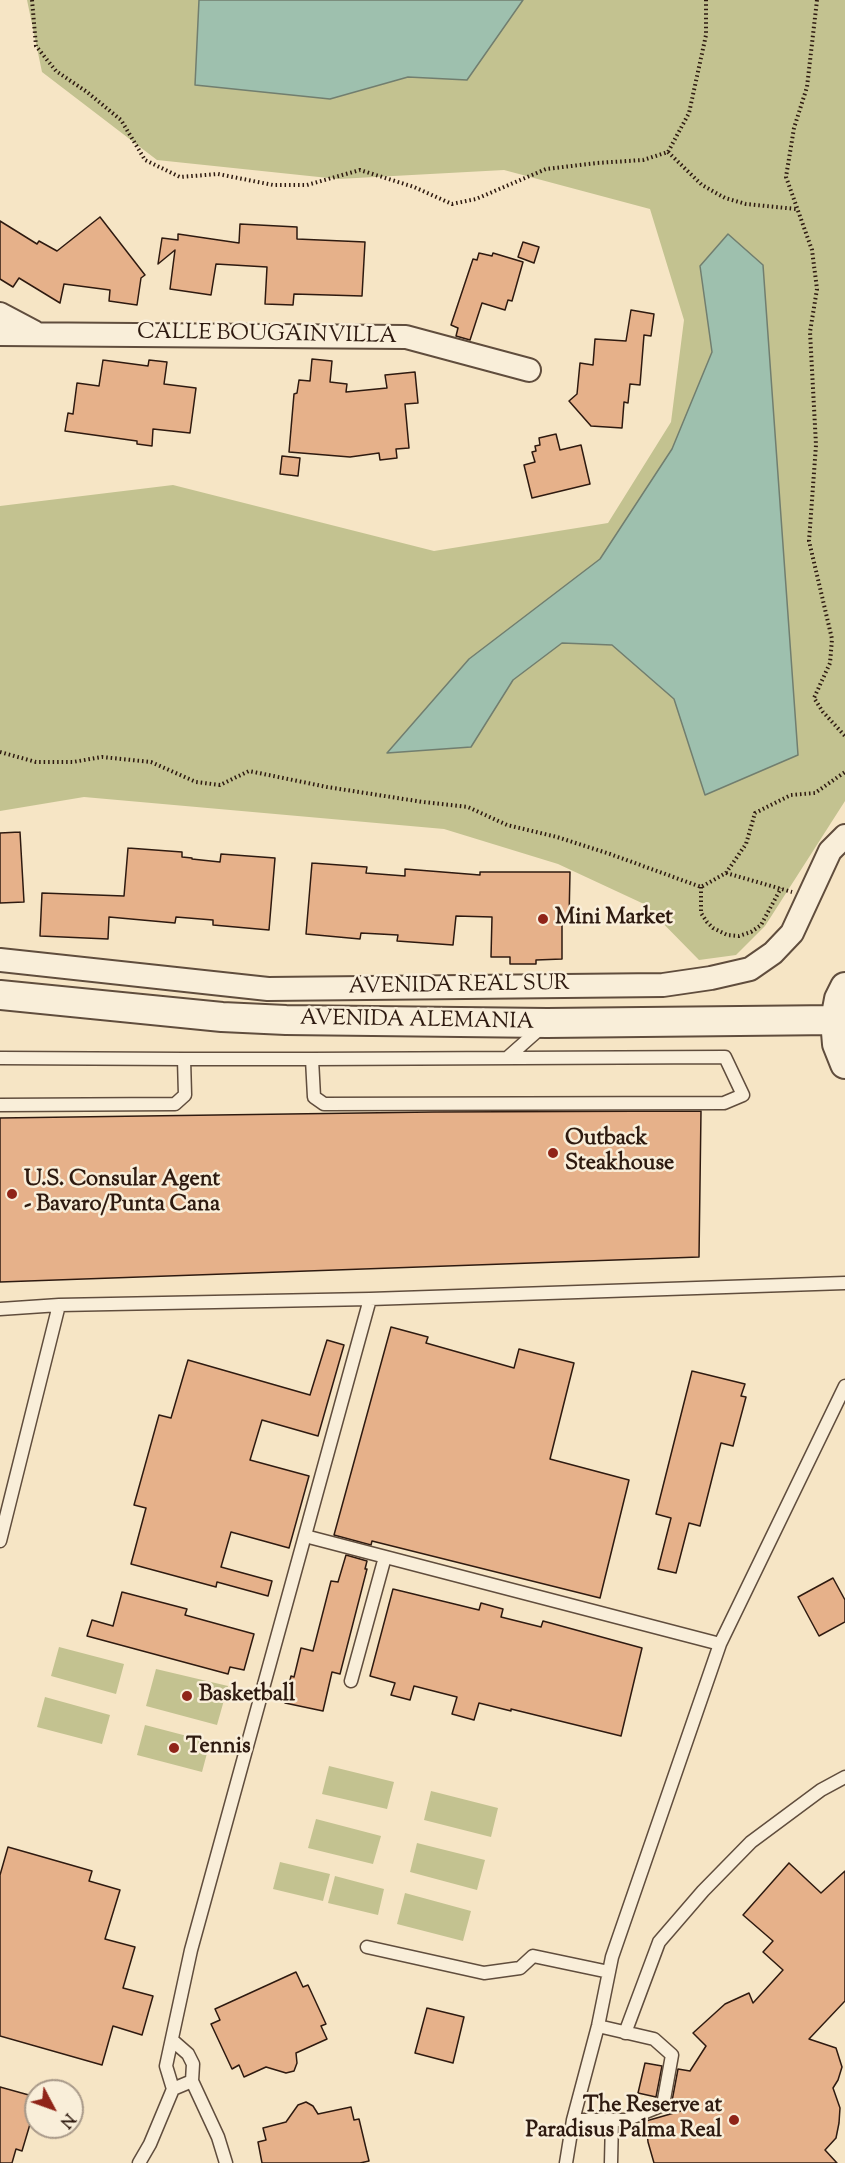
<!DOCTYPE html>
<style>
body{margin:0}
#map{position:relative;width:845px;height:2163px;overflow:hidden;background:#f6e5c5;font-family:"Sorts Mill Goudy",serif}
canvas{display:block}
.north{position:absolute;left:24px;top:2079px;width:60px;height:60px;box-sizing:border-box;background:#f9eed9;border:2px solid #a89989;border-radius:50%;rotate:131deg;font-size:16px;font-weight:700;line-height:24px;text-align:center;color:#2e1a10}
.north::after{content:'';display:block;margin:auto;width:21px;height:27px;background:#8f2418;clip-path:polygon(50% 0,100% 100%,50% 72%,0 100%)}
</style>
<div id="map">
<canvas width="845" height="2163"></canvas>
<div class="north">N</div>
</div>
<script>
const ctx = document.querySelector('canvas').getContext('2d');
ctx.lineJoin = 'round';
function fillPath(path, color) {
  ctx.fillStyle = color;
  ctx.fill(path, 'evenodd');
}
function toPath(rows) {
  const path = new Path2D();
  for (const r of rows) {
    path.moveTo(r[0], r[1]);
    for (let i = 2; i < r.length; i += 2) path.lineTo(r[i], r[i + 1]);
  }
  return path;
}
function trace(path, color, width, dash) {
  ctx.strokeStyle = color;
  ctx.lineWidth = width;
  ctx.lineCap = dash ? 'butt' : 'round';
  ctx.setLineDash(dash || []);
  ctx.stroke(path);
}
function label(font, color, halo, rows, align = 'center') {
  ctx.font = font + ' "Sorts Mill Goudy",serif';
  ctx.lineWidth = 5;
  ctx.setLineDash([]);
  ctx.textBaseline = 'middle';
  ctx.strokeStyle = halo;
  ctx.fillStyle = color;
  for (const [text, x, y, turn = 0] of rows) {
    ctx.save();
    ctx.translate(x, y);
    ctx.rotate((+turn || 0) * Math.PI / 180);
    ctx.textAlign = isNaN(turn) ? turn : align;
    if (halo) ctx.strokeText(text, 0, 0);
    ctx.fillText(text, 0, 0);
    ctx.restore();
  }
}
const green = toPath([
 [27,0,845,0,845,801,765,926,736,955,699,960,644,904,558,864,444,829,84,797,0,811,0,506,173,485,434,551,608,523,671,422,684,320,650,209,504,170,338,179,157,160,42,72],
 [59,1647,124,1664,116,1694,51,1676],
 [156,1669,228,1686,217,1725,146,1706],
 [45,1697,110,1715,102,1744,37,1727],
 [145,1725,210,1742,202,1772,137,1755],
 [329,1766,394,1782,387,1809,322,1794],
 [431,1791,498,1808,491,1837,424,1820],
 [316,1819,381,1836,373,1864,308,1848],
 [417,1843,485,1860,477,1890,410,1872],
 [280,1862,330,1874,323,1901,273,1889],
 [335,1876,384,1889,378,1915,328,1903],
 [405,1893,471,1911,463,1941,397,1924]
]);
const water = toPath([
 [199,0,523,0,467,80,408,77,330,99,195,85,199,0],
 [728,234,763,265,798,755,705,795,674,699,612,645,562,643,513,680,471,747,387,753,469,659,600,559,672,449,712,352,700,266,728,234]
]);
const building = toPath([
 [100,217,145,275,141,278,137,305,109,301,110,290,64,284,60,303,19,278,13,287,0,279,0,221,37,244,39,241,57,251,100,217],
 [240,224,297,227,297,239,365,242,362,296,294,294,293,305,265,304,267,267,216,264,211,295,170,289,175,250,158,264,162,238,178,240,178,234,239,243,240,224],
 [523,242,539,247,534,263,518,257,523,242],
 [479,253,492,256,493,253,523,262,512,301,508,300,505,310,482,303,470,340,456,336,458,328,451,325,473,259,477,260,479,253],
 [631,310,654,314,651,336,644,335,640,385,630,384,628,403,624,402,622,428,591,426,569,401,577,394,580,363,593,365,595,339,626,341,631,310],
 [312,359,332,361,330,382,347,384,346,392,387,388,385,375,415,372,418,403,405,404,409,448,396,449,397,458,380,460,379,453,350,457,289,452,294,394,297,393,299,380,310,381,312,359],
 [103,360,148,366,149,360,167,362,164,384,196,388,190,433,153,429,152,446,137,444,137,441,65,431,68,413,73,414,77,383,99,386,103,360],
 [556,434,560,450,581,445,590,484,532,498,524,465,535,462,532,452,536,451,535,446,540,445,539,438,556,434],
 [282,456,300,458,298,476,280,474,282,456],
 [20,832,24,902,0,903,0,833,20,832],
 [128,848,182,852,182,857,192,858,192,859,220,862,221,854,275,858,269,930,213,925,213,920,176,917,175,923,109,917,108,939,40,936,42,893,124,896,128,848],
 [312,863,367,867,366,873,405,876,405,869,480,875,480,872,570,872,569,920,562,920,562,959,536,960,536,964,510,964,510,957,491,957,492,917,456,916,453,945,397,941,398,935,361,933,360,939,306,934,312,863],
 [701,1111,699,1257,0,1282,0,1118,433,1112,701,1111],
 [391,1327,428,1337,426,1343,514,1368,519,1349,574,1363,550,1459,629,1480,600,1598,372,1541,371,1545,334,1535,391,1327],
 [327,1340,344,1345,318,1436,262,1420,250,1460,309,1476,289,1548,231,1532,221,1567,272,1581,268,1596,217,1582,216,1587,131,1564,146,1508,134,1505,159,1415,171,1418,188,1360,310,1395,327,1340],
 [692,1371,745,1384,741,1396,746,1397,733,1446,721,1443,700,1526,689,1523,676,1573,658,1569,671,1518,656,1514,692,1371],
 [346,1555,367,1561,365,1569,367,1569,340,1674,332,1672,323,1711,285,1703,291,1676,294,1677,301,1648,313,1651,331,1581,338,1582,346,1555],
 [833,1578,845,1600,845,1622,819,1636,798,1597,833,1578],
 [393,1589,479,1610,481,1603,503,1609,501,1617,541,1627,543,1621,642,1648,621,1736,511,1709,511,1711,479,1703,474,1720,452,1714,457,1697,414,1686,410,1700,391,1695,395,1683,370,1676,393,1589],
 [122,1592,187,1609,185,1615,254,1634,244,1670,230,1667,228,1674,87,1636,92,1620,113,1626,122,1592],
 [8,1847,92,1871,89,1881,120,1890,105,1939,135,1947,123,1988,153,1996,142,2035,113,2026,102,2065,0,2036,0,1875,8,1847],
 [789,1863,821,1893,845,1871,845,2001,809,2039,836,2048,842,2067,838,2080,833,2088,840,2108,839,2123,836,2138,825,2150,837,2163,654,2163,648,2142,646,2121,695,2107,672,2101,678,2069,690,2071,706,2046,693,2033,725,2004,749,1993,753,2003,783,1970,763,1952,773,1941,743,1915,789,1863],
 [296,1972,303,1987,308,1985,326,2024,321,2026,327,2039,296,2053,297,2063,294,2071,286,2073,266,2067,244,2077,239,2065,232,2069,211,2024,220,2020,215,2009,296,1972],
 [427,2008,464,2017,453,2063,415,2053,427,2008],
 [645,2063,662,2066,656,2097,638,2093,645,2063],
 [0,2087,36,2097,36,2104,22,2151,16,2149,12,2163,0,2163,0,2087],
 [306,2102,313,2106,318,2114,351,2107,354,2120,359,2119,369,2161,360,2163,262,2163,258,2142,266,2140,263,2128,286,2122,298,2105,306,2102]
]);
const path = toPath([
 [32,0,36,46,56,71,87,92,121,120,145,160,180,177,218,174,273,185,307,185,360,170,414,187,452,204,476,199,546,169,597,163,643,160,668,152,689,113,706,35,706,0],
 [817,0,807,87,794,128,786,177,812,250,817,289,810,332,816,445,809,541,832,639,830,663,814,698,823,712,845,736],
 [668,152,702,185,725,198,746,204,796,209],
 [0,752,36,762,73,762,102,757,151,762,196,782,220,785,249,771,327,787,423,802,468,807,507,825,557,837,610,854,701,887,726,873,746,844,755,813,791,795,815,793,845,772],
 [726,873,792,892],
 [701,887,701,913,707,922,713,928,727,935,739,936,751,932,761,925,781,888]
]);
const service = toPath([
 [0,1058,184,1059,312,1059,725,1057,743,1095,724,1103,324,1104,314,1097,312,1059],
 [507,1058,542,1027],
 [0,1105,175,1104,185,1095,184,1059],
 [0,1309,59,1305,370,1299,845,1283],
 [305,1536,720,1644],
 [0,1541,59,1305],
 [351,1681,385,1557],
 [367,1947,484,1973,520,1968,533,1956,609,1972],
 [625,2033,659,1942,703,1891,751,1842,821,1790,845,1777],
 [172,2040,188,2054,193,2064,192,2081],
 [173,2089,192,2081,218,2137,226,2163],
 [573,2120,626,2120,663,2105,672,2055,654,2039,598,2026],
 [139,2163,150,2144,173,2089,166,2066,191,1950,370,1299],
 [566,2163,573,2120,598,2026,612,1957,720,1644,845,1386],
 [611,2163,612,2120]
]);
const minor = toPath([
 [0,314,34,332],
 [0,334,406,337,529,370],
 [0,960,268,989,663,985,711,978,750,969,773,953,792,933,830,851,845,836]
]);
const tertiary = toPath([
 [845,987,839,999,835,1020,837,1044,845,1064],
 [0,995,222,1017,286,1020,547,1023,835,1020]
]);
const markers = [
 [543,919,6,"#8f2418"],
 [553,1153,6,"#8f2418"],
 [12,1194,6,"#8f2418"],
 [187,1696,6,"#8f2418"],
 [174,1748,6,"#8f2418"],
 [734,2120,6,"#8f2418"]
];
const streetNames = [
 ["CALLE BOUGAINVILLA",267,336,1],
 ["AVENIDA REAL SUR",459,987,-1],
 ["AVENIDA ALEMANIA",417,1022,1]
];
const poiNames = [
 ["Mini Market",555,919],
 ["Outback",565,1140],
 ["Steakhouse",565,1165],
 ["U.S. Consular Agent",24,1181],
 ["- Bavaro/Punta Cana",24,1206],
 ["Basketball",199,1696],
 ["Tennis",186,1748],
 ["The Reserve at",722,2107,"right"],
 ["Paradisus Palma Real",722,2132,"right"]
];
fillPath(green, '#c3c290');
fillPath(water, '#9ec0ae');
trace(water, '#717e6f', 1.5);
fillPath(building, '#e6b18a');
trace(building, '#2e1a10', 1.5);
trace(service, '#604d3d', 15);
trace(minor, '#604d3d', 26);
trace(tertiary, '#604d3d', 32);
trace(path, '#2e1a10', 4, [1.5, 3]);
trace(service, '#f9eed9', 12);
trace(minor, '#f9eed9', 22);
trace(tertiary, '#f9eed9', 28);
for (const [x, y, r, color] of markers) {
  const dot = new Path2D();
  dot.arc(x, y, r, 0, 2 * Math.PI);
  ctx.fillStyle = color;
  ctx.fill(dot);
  trace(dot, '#f9eed9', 2);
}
label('22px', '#2e1a10', '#f9eed9', streetNames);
label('bold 22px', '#2e1a10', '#f9eed9', poiNames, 'left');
</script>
